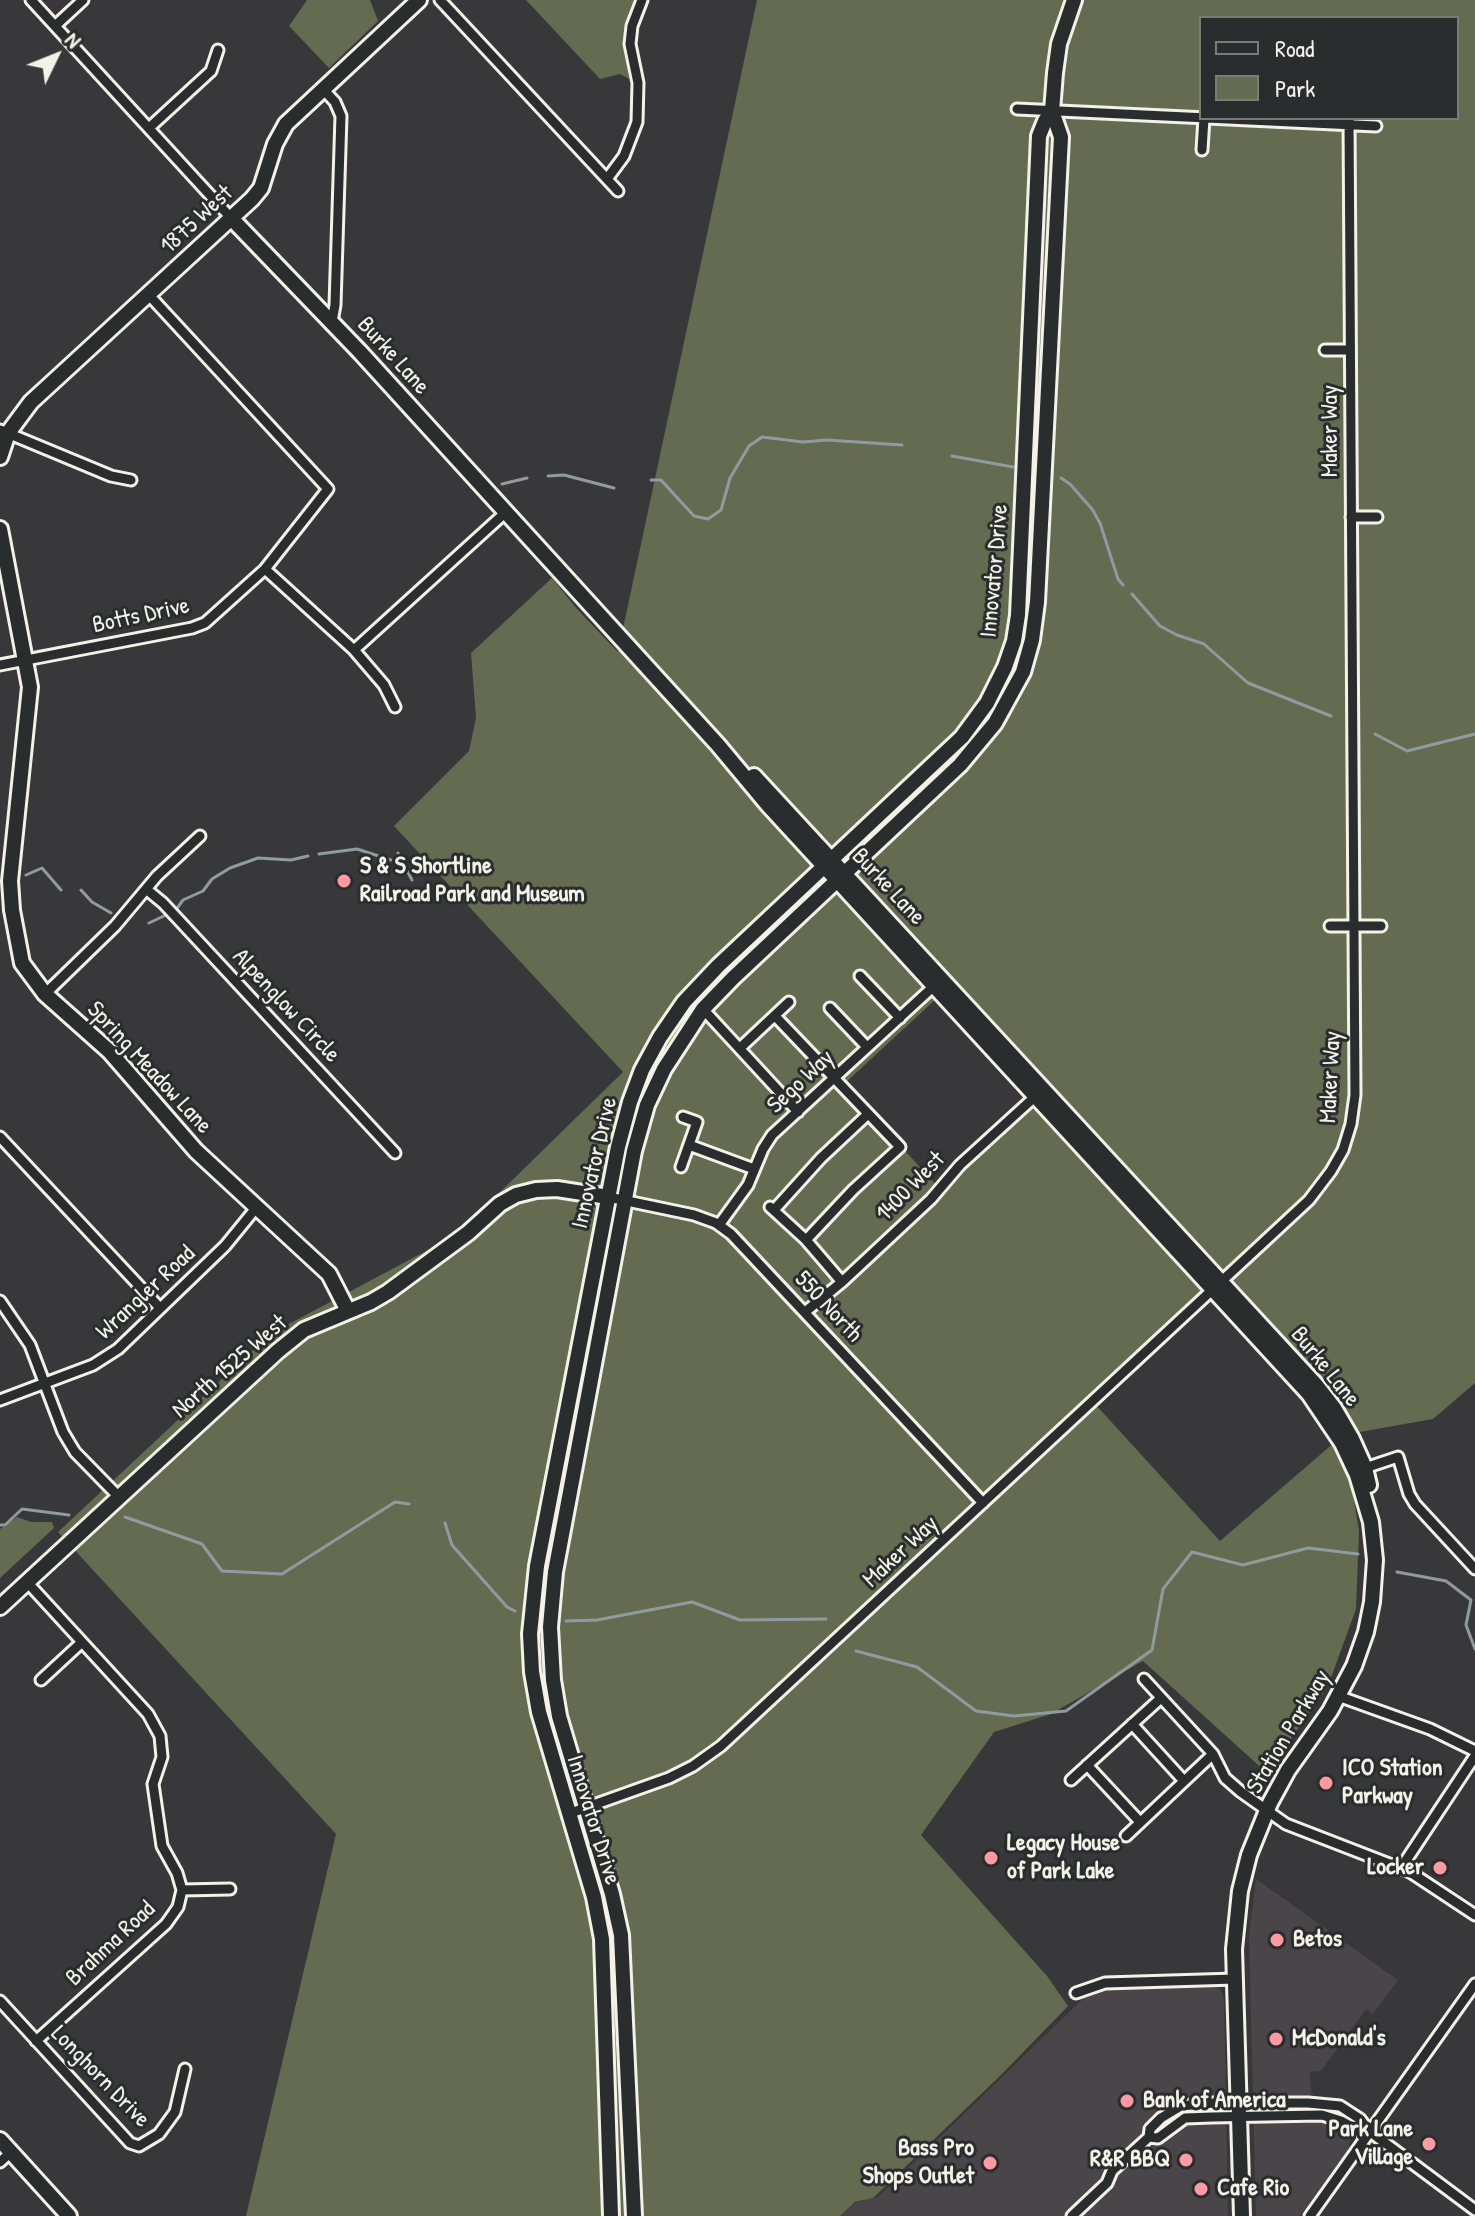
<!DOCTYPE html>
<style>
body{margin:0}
#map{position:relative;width:1475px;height:2216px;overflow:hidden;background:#38383a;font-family:"Patrick Hand",sans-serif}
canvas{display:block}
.legend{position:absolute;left:1199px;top:16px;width:260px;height:104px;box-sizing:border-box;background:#2a2d2e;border:2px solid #7b7b78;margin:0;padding:10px 14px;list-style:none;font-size:24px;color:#f4f1e8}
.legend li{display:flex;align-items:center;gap:16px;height:40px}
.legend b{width:40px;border:2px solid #7b7b78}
.north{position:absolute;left:16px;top:16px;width:80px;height:80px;-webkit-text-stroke:6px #2a2d2e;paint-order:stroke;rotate:47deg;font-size:22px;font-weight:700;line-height:32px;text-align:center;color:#f4f1e8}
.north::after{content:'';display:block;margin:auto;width:28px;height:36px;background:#f4f1e8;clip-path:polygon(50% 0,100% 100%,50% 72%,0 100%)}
</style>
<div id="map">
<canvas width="1475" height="2216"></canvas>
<ul class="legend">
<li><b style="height:10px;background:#2a2d2e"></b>Road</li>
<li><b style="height:22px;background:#646b50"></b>Park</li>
</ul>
<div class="north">N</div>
</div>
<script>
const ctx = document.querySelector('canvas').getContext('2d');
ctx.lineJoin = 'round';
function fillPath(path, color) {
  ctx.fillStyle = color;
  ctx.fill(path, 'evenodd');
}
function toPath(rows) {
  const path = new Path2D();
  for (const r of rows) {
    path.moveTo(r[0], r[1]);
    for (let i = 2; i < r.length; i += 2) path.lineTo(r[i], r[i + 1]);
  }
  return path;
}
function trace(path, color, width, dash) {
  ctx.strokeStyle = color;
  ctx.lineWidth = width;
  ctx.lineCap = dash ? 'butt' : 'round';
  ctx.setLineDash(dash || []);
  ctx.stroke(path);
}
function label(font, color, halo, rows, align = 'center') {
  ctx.font = font + ' "Patrick Hand",sans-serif';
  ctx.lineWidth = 6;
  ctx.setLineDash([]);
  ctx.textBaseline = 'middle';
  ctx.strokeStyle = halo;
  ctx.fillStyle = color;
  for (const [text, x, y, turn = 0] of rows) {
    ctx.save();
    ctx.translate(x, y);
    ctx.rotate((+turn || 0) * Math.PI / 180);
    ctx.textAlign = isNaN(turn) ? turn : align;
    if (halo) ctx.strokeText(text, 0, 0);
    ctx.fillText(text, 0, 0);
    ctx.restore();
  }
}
const built = toPath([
 [1256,1879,1398,1980,1373,2014,1366,2009,1321,2071,1310,2072,1313,2120,1340,2127,1348,2133,1350,2141,1348,2150,1300,2216,1256,2216,1249,1935],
 [1212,1986,1220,1989,1224,1998,1228,2216,841,2216,855,2203,878,2197,1086,1996,1101,1990]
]);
const green = toPath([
 [307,0,370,0,378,21,329,68,289,26],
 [526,0,635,0,626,23,624,41,629,79,620,74,600,79],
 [757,0,1475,0,1475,1383,1433,1419,1343,1435,1359,1531,1356,1609,1328,1686,1267,1773,1143,1661,1051,1714,994,1732,921,1835,1047,1976,1068,2006,1002,2074,873,2198,855,2202,840,2216,246,2216,336,1834,58,1532,270,1334,456,1235,623,1072,394,826,469,751,476,718,471,653,552,578,577,609,618,652],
 [1201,18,1457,18,1457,118,1201,118],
 [936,999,1031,1101,939,1188,844,1084],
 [1208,1294,1343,1435,1220,1541,1095,1404],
 [17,1517,31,1522,52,1522,54,1528,0,1578,0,1529]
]);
const stream = toPath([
 [952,456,1013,467],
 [548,476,564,475,614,488],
 [1061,478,1070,484,1092,509,1100,523,1118,579,1123,585],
 [651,480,661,480,694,516,708,519,721,510,730,478,749,446,762,437,803,442,827,440,902,445],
 [502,484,527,478],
 [1132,594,1160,626,1177,635,1204,644,1248,683,1331,716],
 [1375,734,1407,751,1475,734],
 [398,853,412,880],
 [319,854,357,849,391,860],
 [26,875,42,868,61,890],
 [81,890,92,902,111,913],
 [175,911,183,900,203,891,212,879,230,868,258,858,291,860,308,856],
 [149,923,168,914],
 [125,1517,202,1544,222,1571,282,1574,395,1502,409,1504],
 [445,1523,452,1545,507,1607,515,1611],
 [0,1525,5,1525,22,1509,69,1515],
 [1397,1572,1446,1581,1471,1600,1466,1625,1475,1649],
 [566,1621,597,1620,692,1602,740,1620,826,1619],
 [856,1651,917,1667,976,1711,1014,1716,1066,1711,1152,1650,1163,1589,1192,1552,1243,1565,1308,1548,1358,1554]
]);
const street = toPath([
 [31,0,231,218],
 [440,0,618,191],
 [55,26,83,0],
 [323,89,335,102,341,116,335,305,332,322],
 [1017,109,1376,126],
 [149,128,211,71,218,50],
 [1202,150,1204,118],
 [607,179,624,156,637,122,638,83,630,44,632,26,642,0],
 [1325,350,1350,350],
 [0,430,111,476,131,480],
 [1351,517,1377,517],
 [265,569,354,650,384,685,395,707],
 [354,650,506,512],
 [0,665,192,628,205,623,265,569,328,489,148,294],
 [146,889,163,903,395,1153],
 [1330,926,1381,926],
 [860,976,900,1018],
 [45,994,115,926,157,876,200,836],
 [830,1008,867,1047],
 [703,1009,798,1112],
 [775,1016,900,1147,853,1190,806,1240],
 [740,1048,789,1002],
 [0,1137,160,1308],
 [689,1145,754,1169],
 [681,1167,697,1122,683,1117],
 [608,1197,694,1215,716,1223,731,1234,983,1503],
 [770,1207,806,1240,842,1282],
 [774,1210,821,1158,868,1114],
 [719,1225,748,1185,763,1149,772,1135,934,986],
 [0,1301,30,1345,63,1432,75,1452,119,1497],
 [805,1312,842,1282,931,1199,960,1165,1039,1093],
 [0,1400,93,1365,118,1349,225,1246,256,1208],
 [1362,1469,1398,1457,1409,1494,1415,1504,1475,1569],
 [27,1582,148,1714,160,1736,162,1757,153,1784,162,1846,177,1873,182,1890,178,1907,166,1924,36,2041],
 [1144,1679,1213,1754,1225,1778,1241,1792,1286,1824,1410,1872,1475,1915],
 [41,1680,81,1643],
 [1338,1696,1430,1729,1475,1751],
 [1132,1724,1184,1781],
 [1087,1765,1140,1822],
 [1071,1780,1161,1698],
 [568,1814,669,1778,693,1766,721,1746,1309,1200,1331,1171,1343,1150,1351,1124,1355,1095,1349,118],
 [1126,1836,1213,1754],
 [1401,1868,1475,1756],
 [182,1890,230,1889],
 [1076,1993,1105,1983,1235,1979],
 [0,2001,130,2143,139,2146,159,2134,175,2112,185,2069],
 [1149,2137,1158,2138,1185,2118,1212,2117,1322,2115,1341,2121,1359,2131,1369,2131],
 [0,2162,11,2152],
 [1072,2216,1107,2183,1112,2171,1149,2137,1150,2129,1161,2118,1181,2106,1214,2103,1308,2103,1340,2106,1360,2119,1369,2131,1475,2210],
 [1310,2216,1475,1984]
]);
const secondary = toPath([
 [231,218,360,352,718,745,768,805,1309,1394,1342,1443,1357,1475,1371,1522,1375,1560,1372,1602,1366,1632,1354,1666,1330,1711,1288,1770,1270,1803,1249,1855,1240,1891,1234,1949,1242,2216],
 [0,457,8,433,31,402,252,199,261,188,275,144,286,124,419,0],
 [0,529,30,687,10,881,12,910,22,963,45,994,109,1051,196,1151,329,1274,348,1311],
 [754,776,1316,1385,1334,1408,1352,1439,1365,1468,1369,1485],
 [0,1607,278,1351,304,1330,371,1302,388,1292,468,1233,500,1204,516,1195,536,1190,557,1189,608,1197],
 [0,2140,69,2216],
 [611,2216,602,1939,594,1897,539,1712,532,1672,530,1634,537,1566,618,1147,630,1102,642,1070,660,1037,684,1002,718,966,962,737,987,703,1005,667,1014,641,1018,615,1039,136,1045,121,1052,111],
 [634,2216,621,1935,612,1894,559,1716,553,1680,550,1627,555,1572,634,1151,647,1105,664,1069,703,1009,733,978,960,765,995,723,1023,672,1032,640,1037,602,1061,137,1052,111,1055,73,1059,44,1074,0]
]);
const markers = [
 [344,881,8,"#ff9aa2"],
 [1326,1783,8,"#ff9aa2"],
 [991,1858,8,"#ff9aa2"],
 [1440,1868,8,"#ff9aa2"],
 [1277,1940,8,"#ff9aa2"],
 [1276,2039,8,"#ff9aa2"],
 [1127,2101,8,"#ff9aa2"],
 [1429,2144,8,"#ff9aa2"],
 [1186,2160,8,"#ff9aa2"],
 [990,2163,8,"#ff9aa2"],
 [1201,2189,8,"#ff9aa2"]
];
const streetNames = [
 ["1875 West",197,220,-43],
 ["Burke Lane",393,356,48],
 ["Maker Way",1331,431,-90],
 ["Innovator Drive",995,571,-85],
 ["Botts Drive",141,616,-12],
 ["Burke Lane",888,887,47],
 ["Alpenglow Circle",286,1006,47],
 ["Spring Meadow Lane",149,1068,47],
 ["Maker Way",1331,1077,-87],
 ["Sego Way",801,1082,-43],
 ["Innovator Drive",595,1163,-77],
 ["1400 West",911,1187,-46],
 ["Wrangler Road",146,1293,-43],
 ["550 North",828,1307,47],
 ["North 1525 West",230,1367,-41],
 ["Burke Lane",1325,1367,51],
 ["Maker Way",901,1552,-43],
 ["Station Parkway",1289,1732,-59],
 ["Innovator Drive",593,1820,73],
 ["Brahma Road",111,1944,-43],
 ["Longhorn Drive",100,2077,46]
];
const poiNames = [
 ["S & S Shortline",360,867],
 ["Railroad Park and Museum",360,895],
 ["ICO Station",1342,1769],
 ["Parkway",1342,1797],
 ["Legacy House",1007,1844],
 ["of Park Lake",1007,1872],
 ["Locker",1424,1868,"right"],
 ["Betos",1293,1940],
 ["McDonald's",1292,2039],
 ["Bank of America",1143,2101],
 ["Park Lane",1413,2130,"right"],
 ["Village",1413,2158,"right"],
 ["Bass Pro",974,2149,"right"],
 ["Shops Outlet",974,2177,"right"],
 ["R&R BBQ",1170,2160,"right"],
 ["Cafe Rio",1217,2189]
];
fillPath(built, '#494549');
fillPath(green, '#646b50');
trace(stream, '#909ba0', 3);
trace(street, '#f4f1e8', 15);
trace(secondary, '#f4f1e8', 20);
trace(street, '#2a2d2e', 9);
trace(secondary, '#2a2d2e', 14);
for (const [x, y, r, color] of markers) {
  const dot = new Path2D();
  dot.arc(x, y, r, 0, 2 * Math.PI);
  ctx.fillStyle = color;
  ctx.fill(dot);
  trace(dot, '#2a2d2e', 3);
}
label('24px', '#f4f1e8', '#2a2d2e', streetNames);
label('bold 24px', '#f4f1e8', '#2a2d2e', poiNames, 'left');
</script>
